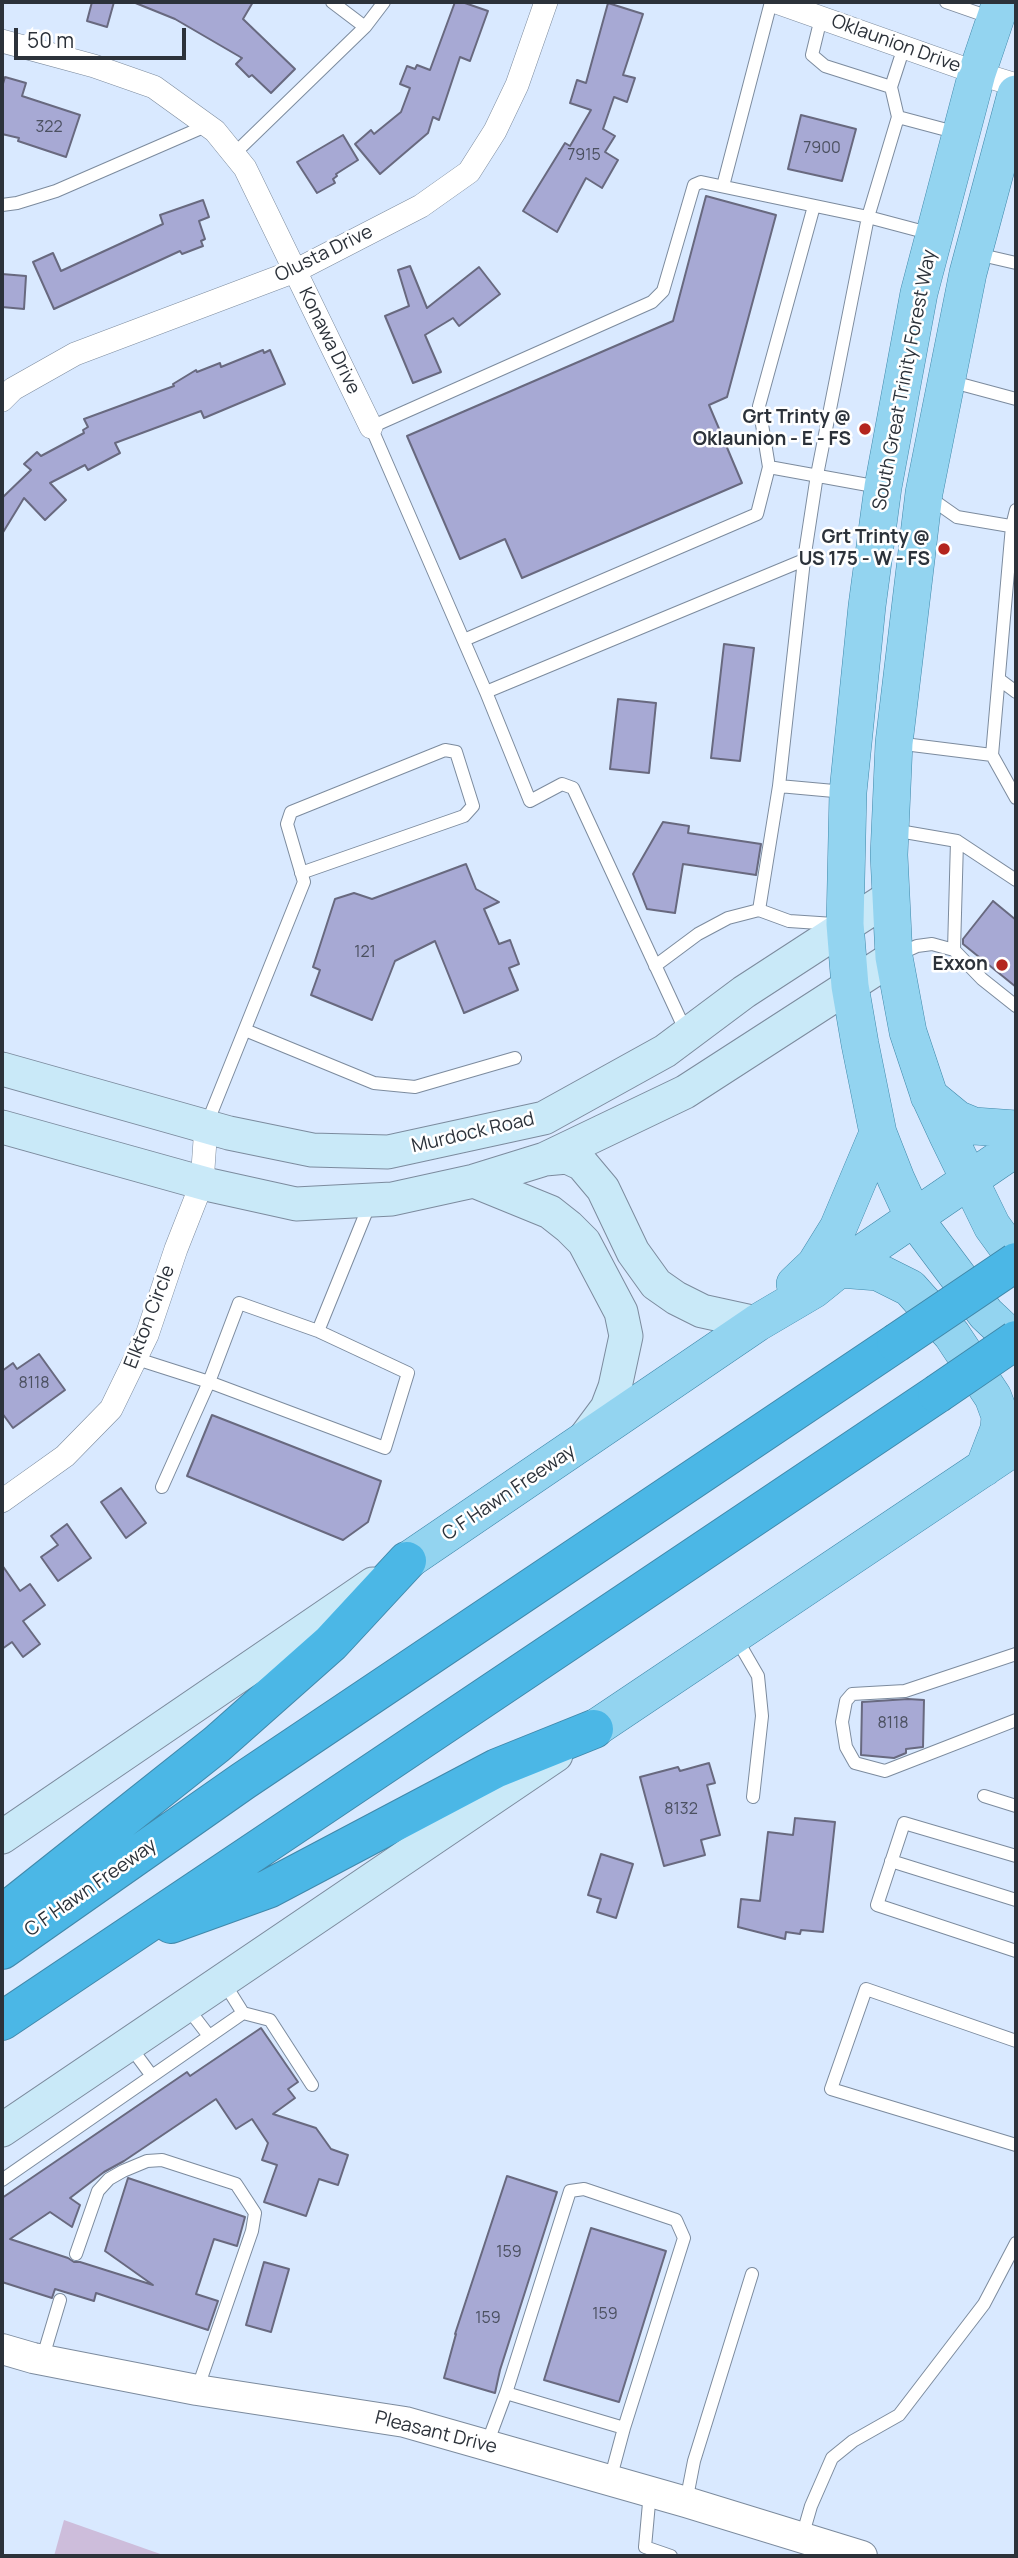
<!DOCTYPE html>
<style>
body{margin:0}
#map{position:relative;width:1018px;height:2558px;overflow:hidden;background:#d9e9ff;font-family:Manrope,sans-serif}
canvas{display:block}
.frame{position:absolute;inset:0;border:4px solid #2c323a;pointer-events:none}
.scale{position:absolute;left:14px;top:28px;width:172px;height:32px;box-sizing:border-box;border:4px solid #2c323a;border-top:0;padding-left:9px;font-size:21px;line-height:24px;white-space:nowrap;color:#2c323a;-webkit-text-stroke:5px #fff;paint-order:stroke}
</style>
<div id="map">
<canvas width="1018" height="2558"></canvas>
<div class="frame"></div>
<div class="scale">50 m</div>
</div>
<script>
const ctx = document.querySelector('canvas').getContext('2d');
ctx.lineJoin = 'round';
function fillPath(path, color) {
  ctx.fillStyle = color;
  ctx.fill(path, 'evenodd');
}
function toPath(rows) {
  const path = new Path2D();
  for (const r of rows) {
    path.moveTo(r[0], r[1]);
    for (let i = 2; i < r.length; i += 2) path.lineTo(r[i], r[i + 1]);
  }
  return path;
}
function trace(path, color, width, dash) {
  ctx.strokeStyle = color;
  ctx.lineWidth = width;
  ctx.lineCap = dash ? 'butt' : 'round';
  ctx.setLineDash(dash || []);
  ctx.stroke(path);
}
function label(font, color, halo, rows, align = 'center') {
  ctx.font = font + ' Manrope,sans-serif';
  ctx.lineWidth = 5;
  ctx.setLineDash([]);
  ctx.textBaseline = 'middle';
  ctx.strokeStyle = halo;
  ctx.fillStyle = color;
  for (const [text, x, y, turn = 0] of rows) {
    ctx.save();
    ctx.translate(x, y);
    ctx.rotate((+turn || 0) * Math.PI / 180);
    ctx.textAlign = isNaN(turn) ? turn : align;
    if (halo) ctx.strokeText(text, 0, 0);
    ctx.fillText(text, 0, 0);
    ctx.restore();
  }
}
const green = toPath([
 [64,2520,166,2556,54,2556]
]);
const building = toPath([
 [92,2,114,2,107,27,87,21,92,2],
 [133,2,253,2,243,19,295,69,271,93,252,75,249,77,236,64,242,58,175,19,133,2],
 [455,2,462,2,488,11,470,61,460,57,439,120,433,117,428,133,380,174,355,144,371,130,374,134,401,112,410,88,400,84,407,66,415,69,417,65,430,70,455,2],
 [608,3,643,14,623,75,635,78,627,102,614,97,603,129,615,136,605,152,618,160,602,188,586,178,557,232,523,211,565,143,570,146,591,110,570,103,577,80,586,83,608,3],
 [5,77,26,83,22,96,80,115,66,157,18,141,19,138,2,134,2,87,5,77],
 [801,115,856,129,842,181,788,169,801,115],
 [343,135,358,160,336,174,337,176,333,179,335,183,317,193,297,162,343,135],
 [706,196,776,215,727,397,709,405,742,483,522,578,505,539,460,559,407,436,673,321,706,196],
 [203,200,209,217,199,221,205,239,201,241,203,246,182,254,180,251,54,309,33,262,53,253,61,271,163,224,160,215,203,200],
 [410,266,427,308,479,267,500,294,459,326,453,318,425,335,441,372,413,383,385,316,409,306,398,270,410,266],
 [2,274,26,276,24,309,2,307,2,274],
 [263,350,264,353,270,350,285,384,204,418,201,411,115,443,120,453,88,470,85,465,50,483,66,500,45,520,24,498,2,534,2,498,31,470,24,464,37,452,41,456,84,433,83,430,88,427,84,419,174,386,173,384,196,370,197,372,220,363,221,367,263,350],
 [724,644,754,648,740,761,711,758,724,644],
 [618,699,656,703,649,773,610,769,618,699],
 [663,822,689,826,688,833,761,844,756,875,683,864,675,913,647,909,633,874,663,822],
 [466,864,476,889,499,902,484,909,499,944,510,940,519,964,509,968,518,990,464,1013,435,941,395,961,372,1020,311,995,320,970,313,967,335,899,354,893,372,899,466,864],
 [993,901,1016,920,1016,987,963,944,963,939,993,901],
 [39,1354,65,1390,13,1428,2,1413,2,1371,13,1363,17,1369,39,1354],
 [212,1415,381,1481,368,1522,343,1540,187,1476,212,1415],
 [121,1488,146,1523,126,1538,101,1502,121,1488],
 [67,1524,91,1558,58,1581,41,1557,58,1545,51,1536,67,1524],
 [2,1565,20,1591,30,1584,45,1605,23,1621,40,1644,23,1657,12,1642,2,1649,2,1565],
 [908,1699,924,1700,923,1747,906,1749,906,1753,894,1758,861,1755,862,1702,908,1699],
 [709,1763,715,1783,707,1785,720,1835,701,1840,705,1855,664,1866,640,1777,678,1767,680,1771,709,1763],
 [795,1818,835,1822,823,1932,801,1930,800,1934,786,1932,785,1939,738,1927,741,1899,760,1901,768,1832,793,1835,795,1818],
 [601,1854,633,1864,616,1918,597,1912,601,1899,588,1895,601,1854],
 [261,2028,298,2082,288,2089,295,2098,273,2114,316,2128,331,2149,348,2155,338,2185,319,2179,306,2216,264,2202,277,2165,262,2160,268,2143,252,2119,236,2129,216,2099,124,2161,104,2172,70,2198,80,2205,72,2227,50,2212,10,2239,68,2258,74,2262,80,2262,153,2285,105,2251,128,2178,245,2217,237,2246,214,2239,196,2294,218,2301,208,2330,96,2293,94,2301,55,2289,52,2298,2,2282,2,2198,187,2072,190,2076,261,2028],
 [507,2176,557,2192,500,2370,495,2393,444,2378,456,2334,455,2334,507,2176],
 [591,2228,666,2251,619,2402,544,2380,591,2228],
 [264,2262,289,2269,271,2332,246,2325,264,2262]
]);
const service = toPath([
 [946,2,992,18],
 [821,18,812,55,825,66,891,87],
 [365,27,384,2],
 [898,117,958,133],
 [234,154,365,27,332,2],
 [723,186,771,2],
 [2,205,17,203,56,191,208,125],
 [814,206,759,406,769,467,879,487],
 [977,254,1016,263],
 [949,381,1016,399],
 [930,498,957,517,1016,527],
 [464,640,757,514,769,467],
 [1000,680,1016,692],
 [486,692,804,560],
 [896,743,992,755,1012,526,1016,510],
 [992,755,1016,798],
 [779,786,845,792],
 [893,830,957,841,954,950,932,944,917,946,897,955],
 [957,841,1016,880],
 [834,924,789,921,759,910,779,786,804,560,817,475,868,217,898,117,891,87,904,47],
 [954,950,982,979,1016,1006],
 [655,966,698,934,728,918,759,910],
 [245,1030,374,1083,415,1087,515,1058],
 [687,1034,573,788,562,784,530,801,486,692,371,427,652,302,663,291,694,185,701,182,868,217,932,234],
 [206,1126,304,882,287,824,291,812,445,750,456,752,473,806,464,816,301,873],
 [137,1359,209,1382,385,1448,408,1373,318,1331,370,1203],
 [162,1487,209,1382,239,1303,318,1331],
 [736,1638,758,1676,762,1716,753,1797],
 [1016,1654,905,1691,852,1694,846,1701,842,1722,846,1747,855,1763,885,1771,1016,1720],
 [984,1796,1016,1806],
 [1016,1856,904,1823,877,1905,1016,1951],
 [891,1861,1016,1900],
 [223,1981,243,2013,270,2020,312,2085],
 [186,2006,209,2036],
 [1016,2041,866,1989,831,2089,1016,2145],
 [129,2045,152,2076],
 [2,2180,243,2013],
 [76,2254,98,2191,109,2179,123,2171,147,2161,162,2160,236,2184,255,2213,252,2231,197,2390],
 [42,2360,60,2300],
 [506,2393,624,2428],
 [487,2444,506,2393,570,2191,584,2189,676,2220,684,2238,624,2428,610,2480],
 [650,2492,645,2547,671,2556],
 [686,2502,694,2461,752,2274],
 [802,2537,811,2506,832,2458,853,2441,899,2415,984,2304,1016,2243]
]);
const minor = toPath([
 [776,2,977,73,1016,85],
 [2,41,94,66,154,87,215,131,245,168,371,427],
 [2,400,13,389,75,354,295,271,421,206,469,172,495,131,517,85,546,2],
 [2,1501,65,1456,111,1409,147,1335,176,1249,202,1183,206,1126]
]);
const tertiary = toPath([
 [2,2349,33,2358,197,2390,405,2422,686,2502,862,2556]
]);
const secondary = toPath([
 [2,1069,229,1133,312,1150,388,1152,544,1118,665,1051,744,992,890,897],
 [2,1127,210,1185,296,1204,392,1199,474,1181,545,1159,685,1092,894,957],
 [545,1159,567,1157,582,1164,603,1189,633,1252,656,1284,676,1298,702,1311,757,1323],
 [474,1181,550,1212,569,1227,584,1242,621,1312,626,1336,615,1387,607,1408,584,1439],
 [2,1837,373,1584],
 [2,2130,556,1755]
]);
const primary = toPath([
 [1001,2,977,73,919,293,883,487,867,606,848,792,845,924,850,986,860,1044,878,1133,896,1179,914,1218,986,1314,1016,1342],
 [1016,94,968,273,924,493,894,743,889,855,894,957,908,1032,929,1095,948,1136,992,1226,1016,1259],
 [929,1096,957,1119,974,1126,1016,1129],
 [839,1269,878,1272,910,1288,952,1335,993,1397,1000,1416,999,1429,984,1468],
 [795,1284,815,1265,838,1228,878,1133],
 [407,1561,757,1323,813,1290,839,1269,1016,1148],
 [594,1729,1016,1446]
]);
const motorway = toPath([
 [2,1920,9,1909,217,1744,331,1643,407,1561],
 [171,1924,268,1889,497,1768,594,1729],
 [2,1950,243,1781,896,1343],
 [2,2021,937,1394]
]);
const motorwayBridge = toPath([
 [896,1343,1016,1262],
 [937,1394,1016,1340]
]);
const markers = [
 [865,429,7,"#b4251e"],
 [944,549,7,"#b4251e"],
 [1002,965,7,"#b4251e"]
];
const numberNames = [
 ["322",49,128],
 ["7900",822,149],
 ["7915",584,156],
 ["121",365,953],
 ["8118",34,1384],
 ["8118",893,1724],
 ["8132",681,1810],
 ["159",509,2253],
 ["159",605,2315],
 ["159",488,2319]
];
const streetNames = [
 ["Oklaunion Drive",896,44,20],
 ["Olusta Drive",324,254,-26],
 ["Konawa Drive",329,341,64],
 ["South Great Trinity Forest Way",905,380,-79],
 ["Murdock Road",473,1133,-13],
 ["Elkton Circle",150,1317,-69],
 ["C F Hawn Freeway",509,1493,-34],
 ["C F Hawn Freeway",91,1888,-35],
 ["Pleasant Drive",436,2433,14]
];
const poiNames = [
 ["Grt Trinty @",851,418],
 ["Oklaunion - E - FS",851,440],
 ["Grt Trinty @",930,538],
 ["US 175 - W - FS",930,560],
 ["Exxon",988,965]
];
fillPath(green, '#cdbddb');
fillPath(building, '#a7a9d4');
trace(building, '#68697f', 2);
trace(service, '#7c8b9e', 14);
trace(minor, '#7c8b9e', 24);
trace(tertiary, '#7c8b9e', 32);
trace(secondary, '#7c8b9e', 35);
trace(primary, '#4088aa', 38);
trace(motorway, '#4088aa', 40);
trace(service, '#fff', 12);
trace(minor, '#fff', 23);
trace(tertiary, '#fff', 30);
trace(secondary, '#c9e9f8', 33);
trace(primary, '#93d4f0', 37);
trace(motorway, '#4bb7e6', 38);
trace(motorwayBridge, '#4088aa', 40, []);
trace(motorwayBridge, '#4bb7e6', 38);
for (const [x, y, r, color] of markers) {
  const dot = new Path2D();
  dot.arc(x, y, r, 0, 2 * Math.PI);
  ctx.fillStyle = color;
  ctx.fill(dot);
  trace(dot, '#fff', 2.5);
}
label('16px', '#4b5060', null, numberNames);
label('19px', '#2c323a', '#fff', streetNames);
label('bold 19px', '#2c323a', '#fff', poiNames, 'right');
</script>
